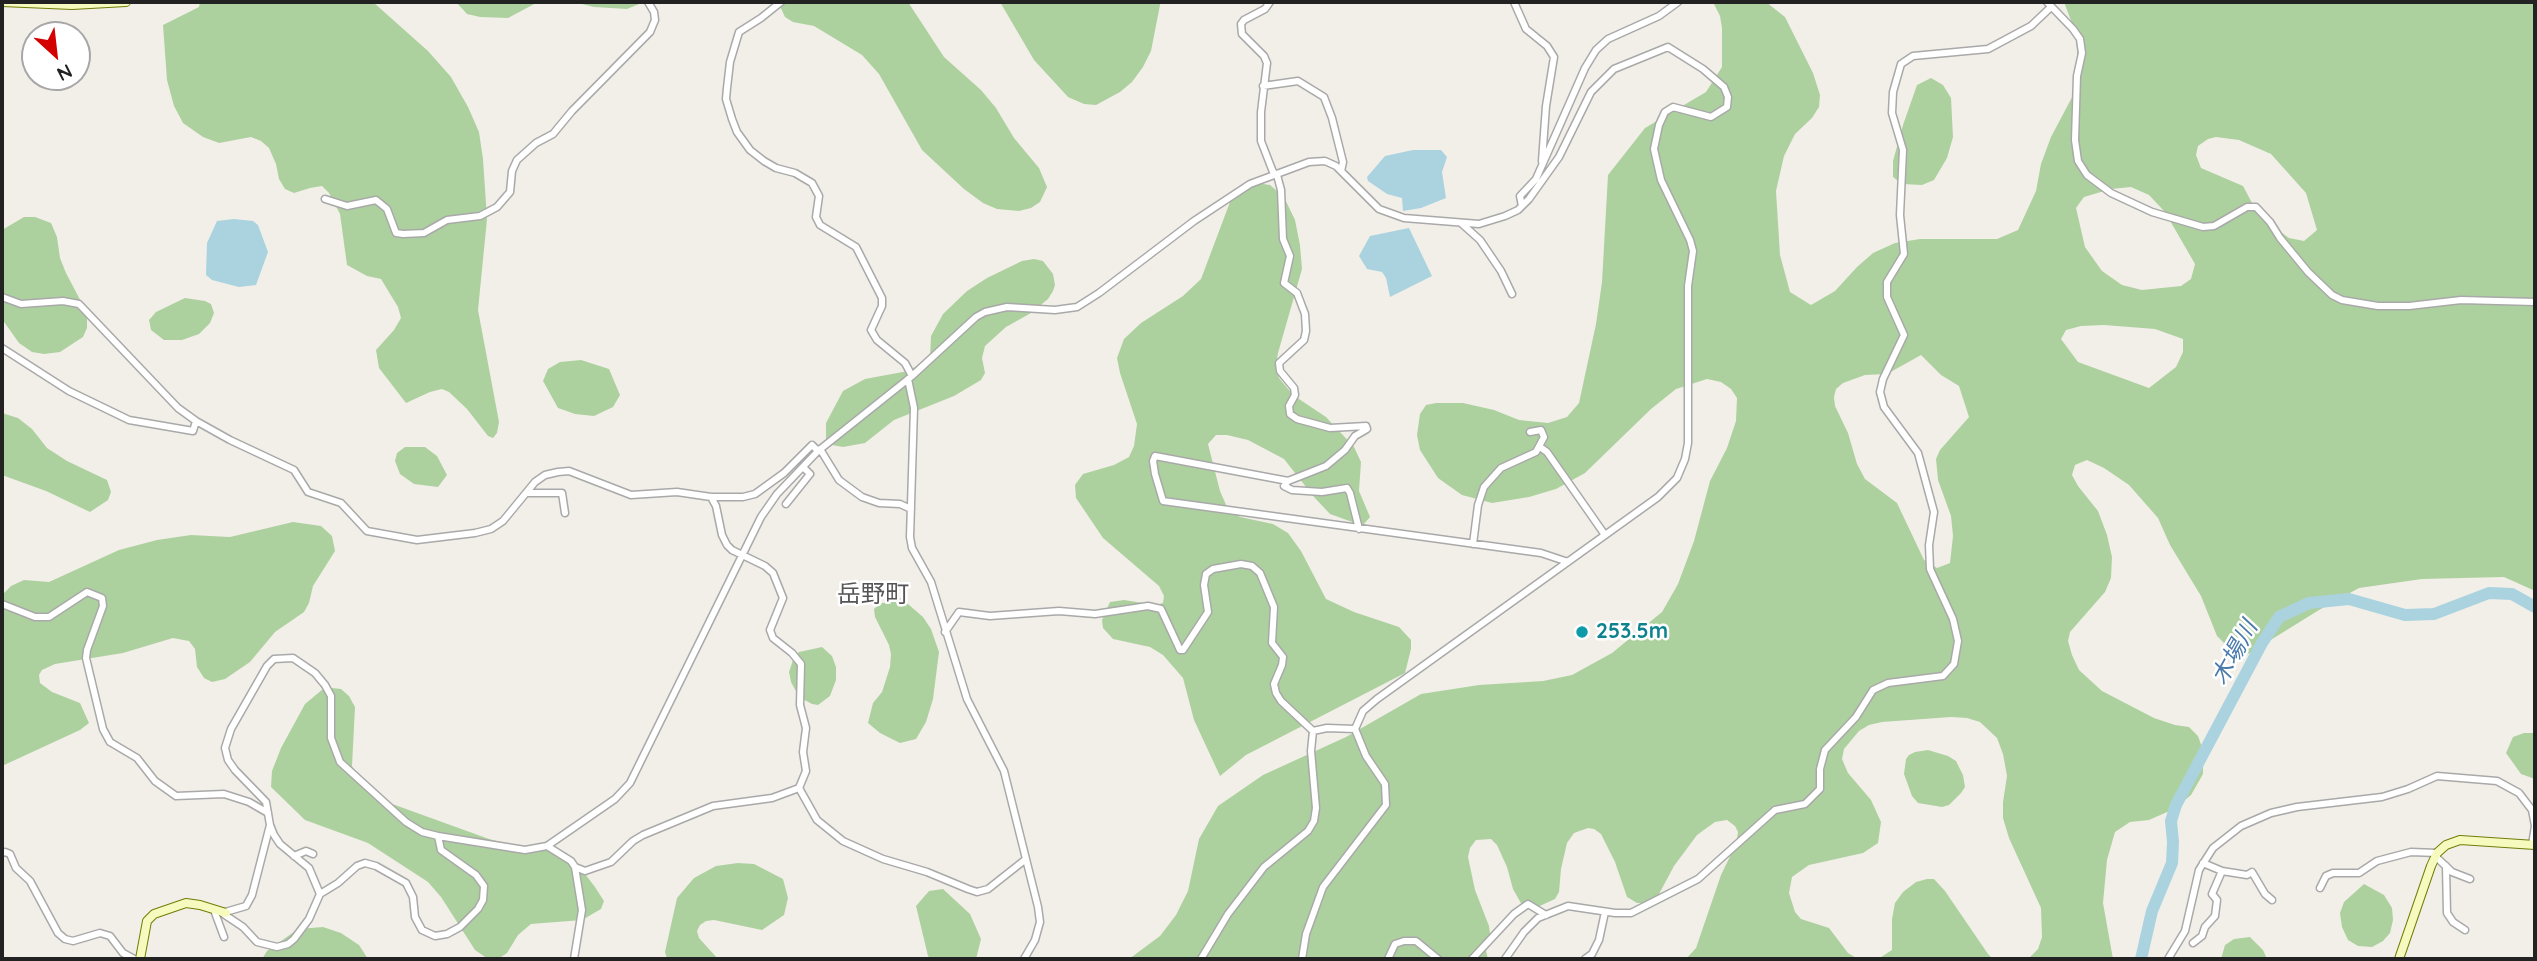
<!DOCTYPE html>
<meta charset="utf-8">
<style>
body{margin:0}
#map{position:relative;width:2537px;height:961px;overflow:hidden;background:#f2efe9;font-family:Quicksand,sans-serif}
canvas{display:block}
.frame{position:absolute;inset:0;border:4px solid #222;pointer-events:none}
.north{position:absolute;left:21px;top:21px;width:70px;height:70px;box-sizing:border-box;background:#fff;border:2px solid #a7a7a7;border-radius:50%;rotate:153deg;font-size:19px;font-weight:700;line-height:28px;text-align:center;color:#222}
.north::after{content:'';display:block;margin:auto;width:24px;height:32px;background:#d40000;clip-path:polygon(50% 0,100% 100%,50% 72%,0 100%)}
</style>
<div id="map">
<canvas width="2537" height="961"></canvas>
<div class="frame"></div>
<div class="north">N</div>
</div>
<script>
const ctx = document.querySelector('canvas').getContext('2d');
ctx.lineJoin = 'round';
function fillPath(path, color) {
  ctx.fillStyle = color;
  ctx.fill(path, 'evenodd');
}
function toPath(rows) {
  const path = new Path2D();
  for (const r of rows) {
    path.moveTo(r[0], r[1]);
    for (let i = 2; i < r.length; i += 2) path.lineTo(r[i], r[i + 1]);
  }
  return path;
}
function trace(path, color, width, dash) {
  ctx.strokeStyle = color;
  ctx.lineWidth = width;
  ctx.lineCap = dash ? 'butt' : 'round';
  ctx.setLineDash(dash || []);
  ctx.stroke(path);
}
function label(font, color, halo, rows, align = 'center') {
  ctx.font = font + ' Quicksand,"Noto Sans JP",sans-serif';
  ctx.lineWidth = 5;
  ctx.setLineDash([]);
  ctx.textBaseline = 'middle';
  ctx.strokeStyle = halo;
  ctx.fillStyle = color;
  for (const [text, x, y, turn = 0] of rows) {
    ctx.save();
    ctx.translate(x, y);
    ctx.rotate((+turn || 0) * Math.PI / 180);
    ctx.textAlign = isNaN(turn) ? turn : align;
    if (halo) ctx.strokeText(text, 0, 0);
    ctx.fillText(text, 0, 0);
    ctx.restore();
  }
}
const forest = toPath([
 [200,2,373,2,428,51,451,77,468,107,479,132,483,159,487,219,478,310,499,422,497,433,493,438,488,436,467,409,449,392,442,389,430,392,406,403,379,368,376,350,394,330,401,318,398,307,381,279,367,276,347,265,340,214,329,193,322,186,310,188,294,193,285,189,279,179,276,164,269,148,261,141,251,137,219,143,203,137,183,123,174,106,167,80,163,25,199,7],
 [456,2,538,2,508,18,480,17,467,14],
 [574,2,644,2,627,9,594,7],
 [778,2,908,2,944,57,981,90,996,108,1014,138,1039,168,1047,187,1040,202,1031,208,1019,211,997,209,983,203,964,189,922,150,879,74,862,55,814,26,793,22,785,17],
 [1000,2,1160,2,1160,5,1151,51,1143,67,1132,82,1120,92,1096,105,1084,104,1068,97,1034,60],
 [1713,2,1766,2,1785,17,1813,73,1820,95,1819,107,1812,118,1795,134,1784,156,1776,191,1780,255,1790,292,1811,305,1835,291,1857,267,1873,253,1895,243,1920,239,1997,239,2018,230,2036,191,2041,164,2051,137,2079,84,2076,34,2064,2,2535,2,2535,591,2504,577,2422,579,2359,588,2319,610,2240,659,2217,636,2201,596,2170,545,2158,518,2129,485,2104,468,2087,460,2075,465,2072,475,2078,486,2098,511,2107,535,2112,557,2111,578,2105,592,2070,632,2068,641,2072,655,2079,670,2102,691,2154,718,2175,725,2189,727,2198,736,2203,750,2203,774,2191,795,2174,809,2149,820,2130,822,2115,832,2107,860,2103,903,2113,959,2028,959,2038,949,2042,937,2041,908,2009,838,2003,818,2003,802,2007,776,2003,754,1997,738,1980,722,1967,718,1951,717,1882,722,1869,725,1859,731,1844,749,1842,759,1848,773,1871,800,1881,822,1878,843,1863,853,1809,865,1792,877,1789,893,1795,912,1801,919,1829,928,1848,953,1858,959,1686,959,1696,948,1721,875,1736,844,1738,832,1735,826,1727,820,1715,822,1697,835,1674,866,1659,894,1645,903,1637,903,1627,897,1615,862,1601,834,1594,829,1588,828,1574,833,1567,843,1561,869,1559,892,1555,899,1533,909,1522,905,1513,889,1507,867,1497,845,1491,839,1476,840,1470,848,1468,857,1475,890,1489,926,1491,942,1486,951,1488,959,1129,959,1160,936,1176,915,1188,891,1199,839,1218,806,1263,775,1346,737,1421,694,1479,685,1543,681,1572,675,1612,653,1662,612,1678,584,1694,541,1710,481,1727,448,1736,421,1737,398,1731,389,1721,382,1707,379,1676,389,1651,409,1585,473,1556,489,1529,497,1492,503,1462,495,1438,478,1420,450,1417,435,1420,414,1426,405,1436,403,1463,403,1494,410,1519,420,1548,423,1567,417,1579,403,1596,324,1602,282,1608,175,1645,128,1706,92,1722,67,1722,28,1720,16],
 [2216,137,2239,140,2271,154,2306,193,2317,230,2304,241,2289,238,2259,216,2243,186,2201,168,2196,155,2198,146,2208,139],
 [2131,187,2149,195,2165,212,2195,264,2191,279,2181,286,2142,290,2122,285,2102,271,2085,247,2076,208,2084,197,2111,189],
 [2104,325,2155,329,2183,339,2183,352,2176,367,2149,388,2078,362,2061,339,2066,330,2081,326],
 [1921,355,1941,375,1959,386,1969,417,1940,450,1936,459,1938,480,1951,516,1953,536,1950,563,1937,568,1924,560,1897,503,1865,479,1857,464,1848,433,1835,406,1834,397,1836,389,1843,383,1865,375,1887,374],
 [1931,78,1943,85,1951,98,1953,137,1947,158,1934,180,1922,185,1902,184,1893,177,1893,161,1903,125,1917,85],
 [1256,183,1270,185,1284,197,1295,220,1300,245,1302,269,1278,353,1276,365,1279,378,1293,395,1326,417,1354,447,1361,462,1359,491,1370,517,1364,524,1355,523,1330,514,1314,497,1284,459,1248,440,1227,435,1216,435,1208,444,1220,491,1227,507,1240,517,1273,524,1288,533,1301,551,1326,599,1354,612,1399,627,1411,640,1411,649,1405,673,1246,755,1220,776,1194,720,1183,678,1163,655,1150,647,1113,639,1103,628,1102,620,1110,602,1124,600,1156,605,1163,603,1164,596,1159,586,1103,538,1076,498,1075,485,1083,474,1114,465,1129,457,1134,446,1137,424,1120,373,1117,358,1124,339,1141,323,1183,296,1201,279,1230,202,1243,189],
 [24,217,35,217,51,223,57,237,60,258,66,273,87,313,87,328,83,337,60,352,44,354,32,352,19,343,2,319,2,230],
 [1034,259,1043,261,1053,274,1055,285,1053,291,1048,299,1031,313,1006,327,985,346,982,358,985,373,981,380,954,396,894,420,865,443,843,447,832,445,826,440,826,423,843,391,865,379,908,371,930,358,931,336,943,314,967,291,987,278,1022,261],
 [185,298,205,301,211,304,214,313,210,323,199,334,182,340,164,340,151,330,149,320,156,312],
 [581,360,609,369,620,395,613,407,594,416,575,414,558,408,543,381,548,369,560,362],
 [2,413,18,418,32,429,47,448,67,461,107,480,111,492,108,500,90,512,46,491,2,475],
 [405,447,425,447,437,456,447,475,438,487,414,484,400,474,395,461,397,453],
 [293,522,321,526,332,536,335,551,313,586,309,603,304,612,275,632,250,662,225,679,212,682,204,678,197,667,195,649,189,641,173,638,123,653,55,664,42,670,39,675,40,683,52,692,80,703,89,723,80,730,2,766,2,595,11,586,24,580,49,582,119,550,157,540,191,535,230,537],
 [901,598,923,617,931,629,939,652,933,699,926,722,916,739,900,743,880,733,868,723,873,703,882,692,890,667,891,654,889,645,875,617,874,609,879,604],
 [822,647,832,656,836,667,836,680,830,696,818,705,812,704,799,697,791,682,789,672,794,657,799,652],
 [332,688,341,689,349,696,355,707,352,766,358,777,384,801,489,839,512,845,548,849,566,854,579,866,595,887,604,901,601,909,582,920,531,924,518,935,507,953,498,959,488,959,475,950,441,897,428,882,368,843,305,820,271,787,272,771,281,748,305,704,323,689],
 [2524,733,2535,733,2535,779,2521,774,2506,753,2513,737],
 [1928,750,1948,756,1956,761,1963,775,1965,787,1961,793,1949,805,1942,807,1918,803,1912,796,1904,774,1906,759,1909,755,1915,752],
 [738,863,754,864,783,879,788,898,784,915,762,930,714,920,706,921,700,925,697,931,699,938,718,959,667,959,665,952,677,898,694,878,716,866],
 [1927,879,1934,879,1945,891,1988,954,1993,959,1878,959,1892,950,1892,919,1895,903,1903,892,1916,882],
 [2364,884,2384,895,2392,908,2393,920,2390,933,2383,941,2372,947,2358,946,2348,940,2342,927,2340,913,2344,902],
 [943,889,970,914,981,939,976,959,931,959,928,956,916,906,929,891],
 [323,927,341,933,359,945,368,959,262,959,267,951,298,929],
 [2250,937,2263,950,2267,959,2221,959,2225,945,2234,939]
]);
const water = toPath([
 [1413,150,1441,150,1447,157,1442,172,1446,198,1421,208,1403,211,1402,198,1387,194,1368,181,1367,177,1385,156],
 [234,219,253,221,258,225,268,252,256,285,239,287,212,280,206,275,207,243,217,221],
 [1409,228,1432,276,1390,297,1386,278,1382,272,1367,269,1359,256,1370,236]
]);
const river = toPath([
 [2141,959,2152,911,2172,863,2173,842,2171,821,2176,805,2262,643,2279,617,2309,603,2349,599,2405,615,2434,614,2489,593,2512,594,2535,607]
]);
const street = toPath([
 [781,2,761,18,739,32,730,62,727,88,726,99,732,119,737,132,750,150,764,161,776,168,795,173,812,183,819,196,816,217,820,225,856,247,882,298,882,306,871,330,877,340,905,363,912,376],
 [1270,2,1265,9,1244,20,1241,24,1242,34,1264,56,1267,63,1261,112,1261,141,1273,172,1277,175,1281,190,1283,239,1290,256,1284,283,1297,293,1305,314,1306,331,1304,340,1279,363,1280,371,1294,388,1295,395,1289,406,1290,414,1297,419,1330,428,1366,426,1367,429,1355,436,1345,450,1326,466,1288,481,1155,456,1153,461,1155,474,1163,501,1541,553,1568,562],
 [1514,2,1526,29,1547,46,1554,57,1546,106,1542,161],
 [2047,2,2073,29,2080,39,2082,53,2077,76,2075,140,2078,161,2087,175,2111,193,2152,212,2203,227,2214,226,2247,207,2256,207,2270,222,2280,238,2308,272,2332,295,2342,300,2378,306,2409,306,2461,300,2535,302],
 [1263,86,1298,81,1324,97,1332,118,1343,162,1341,171],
 [325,199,347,206,376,200,387,209,396,233,403,234,424,233,447,220,480,216,497,207,510,192,512,171,517,160,536,143,553,134,572,111,650,32,655,20,654,12,648,2],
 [1522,206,1520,196,1536,179,1585,68,1596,50,1608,39,1659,16,1678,2],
 [1461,223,1480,240,1501,271,1512,294],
 [2,297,21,304,63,301,79,304,178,408,196,421,230,440,294,470,308,492,341,503,367,531,417,540,475,533,491,529,503,521,535,482,545,475,558,472,569,471,631,495,677,492,711,497,743,497,755,494,784,473,812,445,818,451],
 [2,348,69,391,129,420,193,431,196,421],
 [908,379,914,408,910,537,912,548,931,582,967,699,1004,771,1038,907,1040,922,1035,940,1024,959],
 [1540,447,1547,452,1605,535],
 [820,449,839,480,862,497,879,503,900,504,911,509],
 [1288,481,1284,486,1292,490,1322,492,1347,488,1350,493,1359,529],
 [527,493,562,493,565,513],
 [786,504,810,474,803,467],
 [1473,544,1478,505,1484,487,1501,468,1536,452,1544,437,1541,430,1530,432],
 [2,604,35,617,49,617,87,592,102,598,103,606,87,650,86,658,103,729,110,742,137,758,155,781,176,796,224,794,249,802,268,813],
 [945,632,959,612,990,616,1059,611,1095,614,1148,606,1161,609,1180,650,1183,650,1208,612,1204,585,1206,574,1213,569,1241,564,1252,566,1260,573,1274,607,1272,643,1283,657,1282,665,1274,684,1276,693,1281,701,1313,731,1311,751,1316,808,1314,821,1308,831,1264,867,1228,914,1201,959],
 [1313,731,1327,728,1355,729],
 [799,788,817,820,843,841,883,859,927,872,968,889,977,892,988,889,1026,859],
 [270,825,252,895,246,906,222,913,243,927,257,942,277,947,288,944,294,939,309,919,320,894,338,883,357,866,365,863,376,866,406,883,413,897,415,917,422,930,435,936,447,934,460,927,478,909,483,900,484,886,476,875,441,850,438,836],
 [547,846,571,861,575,867,582,910,574,959],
 [2,853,5,852,10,854,16,868,30,881,58,933,65,939,73,941,100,933,110,936,123,953,134,959],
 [294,856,306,851,313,854],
 [2435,856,2452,872,2470,879],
 [2203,863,2222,871,2247,875,2252,872,2265,894,2272,900],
 [2446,866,2447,913,2453,922,2465,930],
 [575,867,585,871,611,862,633,841,643,835,713,806,772,798,799,788,806,771,803,752,806,728,800,705,801,664,792,653,773,638,770,630,783,598,773,573,765,566,732,550,727,545,722,535,716,506,711,497],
 [2320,888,2326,876,2333,873,2359,873,2377,861,2411,852,2437,853],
 [320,894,309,868,280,844,274,835,270,825,266,802,235,770,228,760,225,748,231,729,267,666,274,659,293,658,315,673,325,685,331,696,331,738,340,762,406,822,422,832,438,836,525,850,547,846,615,799,630,783,761,517,777,494,818,451,912,376,976,317,985,312,1007,307,1055,310,1077,307,1099,293,1194,221,1250,184,1309,162,1325,161,1336,166,1379,209,1404,218,1479,224,1505,216,1518,210,1529,199,1559,157,1591,92,1614,69,1668,47,1703,69,1724,87,1728,97,1727,107,1711,117,1673,107,1665,112,1659,125,1654,149,1661,180,1690,240,1693,251,1688,286,1688,443,1685,459,1677,478,1658,497,1377,699,1363,711,1355,729,1366,756,1385,784,1386,805,1323,887,1306,934,1302,959],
 [214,910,224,937],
 [2193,943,2202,936,2205,927,2215,916,2217,900,2212,894,2222,871],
 [1388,959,1395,944,1404,941,1416,941,1438,959],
 [1472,959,1514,914,1528,904,1546,915],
 [1505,959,1524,932,1538,918,1568,906,1615,913,1631,913,1698,879,1775,810,1805,804,1820,789,1820,769,1825,750,1856,717,1873,690,1888,683,1943,676,1954,664,1958,641,1953,619,1930,569,1929,545,1934,512,1918,453,1884,407,1880,392,1883,379,1904,335,1887,297,1887,282,1904,254,1900,215,1903,150,1892,113,1893,92,1901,64,1913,56,1988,49,2031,26,2051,7],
 [1585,959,1592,954,1599,940,1605,912],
 [2168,959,2185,931,2199,870,2213,848,2241,826,2271,813,2297,807,2382,797,2408,789,2437,776,2497,781,2519,793,2532,810,2535,826,2532,845]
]);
const secondary = toPath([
 [2,2,72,5,126,2],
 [140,959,147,921,154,914,186,903,200,905,226,913],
 [2399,959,2431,866,2437,853,2446,845,2460,840,2535,845]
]);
const markers = [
 [1582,632,7,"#0f9aa8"]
];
const cultureNames = [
 ["253.5m",1596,632]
];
const waterNames = [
 ["木場川",2235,653,-61]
];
const quarterNames = [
 ["岳野町",873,595]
];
fillPath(forest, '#add19e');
fillPath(water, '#aad3df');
trace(river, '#aad3df', 12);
trace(street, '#a9a9a9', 9);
trace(secondary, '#707d05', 10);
trace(street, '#fff', 6);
trace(secondary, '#f7fabf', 8);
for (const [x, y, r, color] of markers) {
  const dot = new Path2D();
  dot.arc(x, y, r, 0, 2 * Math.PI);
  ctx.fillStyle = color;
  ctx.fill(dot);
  trace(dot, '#fff', 2.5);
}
label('bold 21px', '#0d838f', '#fff', cultureNames, 'left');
label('italic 23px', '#4a7aab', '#fff', waterNames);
label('24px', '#555', '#fff', quarterNames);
</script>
